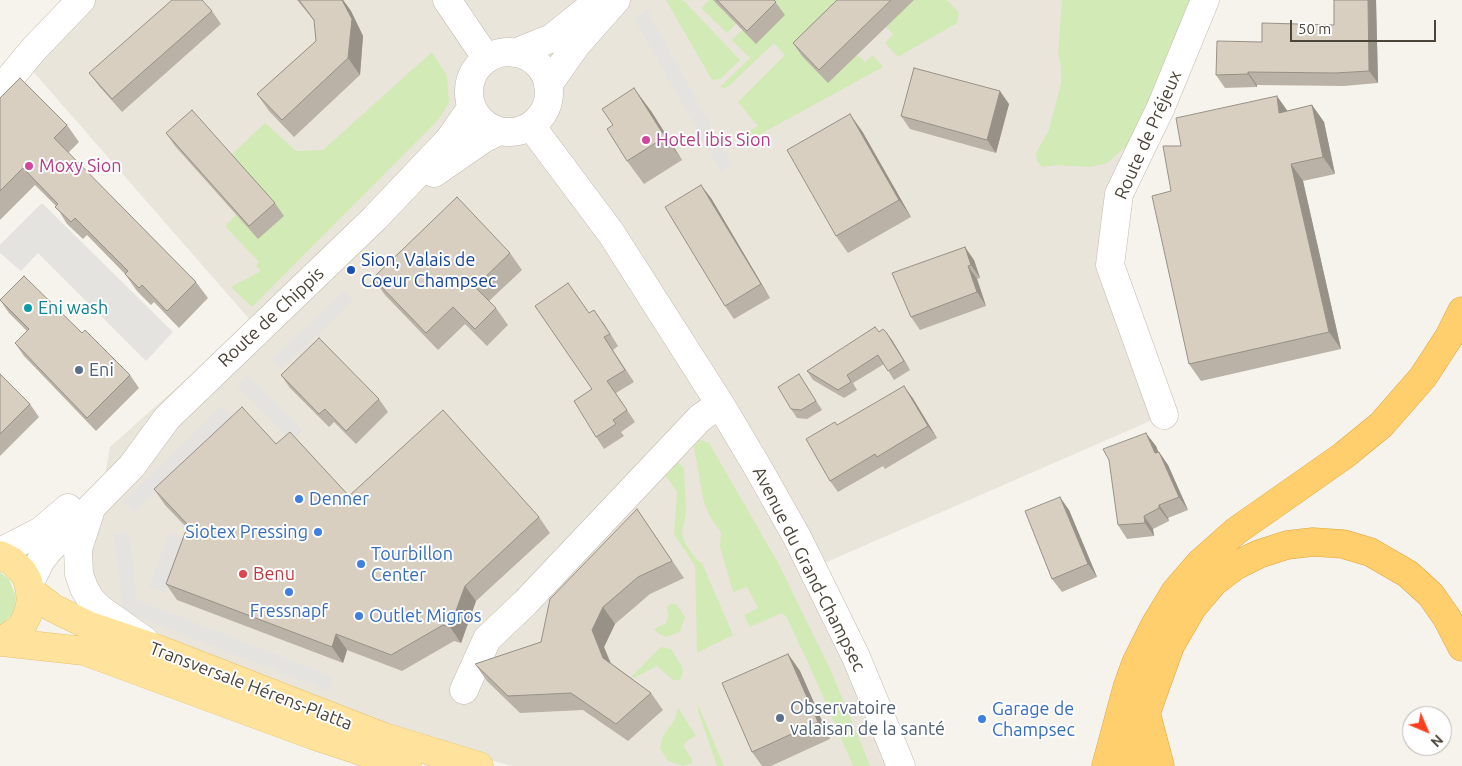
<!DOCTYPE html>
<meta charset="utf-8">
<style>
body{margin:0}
#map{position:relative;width:1462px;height:766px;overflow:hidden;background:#f6f3ec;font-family:Ubuntu,sans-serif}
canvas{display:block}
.north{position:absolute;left:1402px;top:706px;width:50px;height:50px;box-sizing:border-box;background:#fff;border:1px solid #b7b4b0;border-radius:50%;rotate:135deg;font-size:14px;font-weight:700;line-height:20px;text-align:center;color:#4b4439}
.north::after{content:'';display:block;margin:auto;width:18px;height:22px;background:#fc3f1d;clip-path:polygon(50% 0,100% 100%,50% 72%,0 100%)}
.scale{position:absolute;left:1290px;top:20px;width:146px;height:22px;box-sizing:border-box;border:2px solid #4b4439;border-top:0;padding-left:6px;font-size:15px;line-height:18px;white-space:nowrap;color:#4b4439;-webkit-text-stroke:4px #fff;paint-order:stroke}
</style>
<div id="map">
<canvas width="1462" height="766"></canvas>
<div class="north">N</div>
<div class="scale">50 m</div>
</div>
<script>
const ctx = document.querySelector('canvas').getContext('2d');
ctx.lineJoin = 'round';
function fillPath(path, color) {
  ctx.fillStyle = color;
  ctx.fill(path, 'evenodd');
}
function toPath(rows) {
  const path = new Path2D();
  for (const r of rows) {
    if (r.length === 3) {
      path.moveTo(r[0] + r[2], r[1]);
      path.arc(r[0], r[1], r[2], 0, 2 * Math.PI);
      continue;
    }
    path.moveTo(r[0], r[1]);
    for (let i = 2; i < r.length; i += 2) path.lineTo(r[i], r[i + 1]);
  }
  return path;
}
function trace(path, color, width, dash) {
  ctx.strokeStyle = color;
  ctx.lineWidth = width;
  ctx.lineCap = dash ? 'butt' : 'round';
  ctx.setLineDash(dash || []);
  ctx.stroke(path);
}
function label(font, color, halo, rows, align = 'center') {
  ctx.font = font + ' Ubuntu,sans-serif';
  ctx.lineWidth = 4;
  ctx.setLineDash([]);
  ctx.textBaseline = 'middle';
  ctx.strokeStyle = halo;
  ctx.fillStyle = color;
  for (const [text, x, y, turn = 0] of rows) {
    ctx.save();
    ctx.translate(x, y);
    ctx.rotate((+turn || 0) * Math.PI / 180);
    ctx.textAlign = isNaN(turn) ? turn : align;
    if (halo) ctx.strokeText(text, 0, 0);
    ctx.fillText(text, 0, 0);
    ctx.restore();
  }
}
const residential = toPath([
 [83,0,1204,0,1131,170,1110,265,1164,415,813,568,901,766,512,766,428,743,211,659,123,616,91,585,87,540,98,514,110,447,251,321,31,69]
]);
const green = toPath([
 [666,0,683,0,740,60,720,79,712,80],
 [709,0,713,0,736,24,727,33,701,8],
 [771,0,859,0,828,83,857,55,865,62,873,55,883,67,755,137,746,133,758,126,738,102,785,55,774,43,730,85,725,88,720,87,750,58,732,40],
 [914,0,947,0,959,13,957,23,898,57,885,43,893,34,886,27],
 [1062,0,1195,0,1131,142,1107,163,1091,167,1056,165,1042,167,1037,161,1036,153,1049,130,1061,83,1061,66,1058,54],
 [432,52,447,76,449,103,438,120,252,307,231,287,261,271,256,266,259,262,225,226,236,215,259,239,230,156,265,123,296,151,323,150],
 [700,440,709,443,777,561,831,671,870,766,853,766,811,669,786,616,782,613,750,627,744,615,758,608,747,587,733,592,720,547,721,532,712,520,704,503,694,447],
 [678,462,684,469,686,512,682,533,684,541,695,558,702,563,733,635,697,653,695,566,674,534,677,492,666,476],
 [0,572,9,579,16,597,15,607,11,616,0,626],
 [670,604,676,604,685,617,680,632,666,637,659,634,654,629,666,623,668,617,667,607],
 [661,647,671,649,682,667,683,672,680,680,673,680,657,666,634,678,630,678],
 [698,705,724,766,717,766,698,711],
 [678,708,696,736,685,742,684,747,692,759,692,763,683,766,668,761,660,748,663,736,674,721]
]);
const parking = toPath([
 [647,10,732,164,721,172,634,18],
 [42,203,173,332,146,361,38,253,21,271,0,253,0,245],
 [344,291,353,301,281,369,272,359],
 [248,375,303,431,292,442,237,385],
 [222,406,233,418,134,512,123,502],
 [129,532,137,600,334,677,328,691,123,611,114,534],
 [170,532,185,538,164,593,149,587]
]);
const minor = toPath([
 [447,0,487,59],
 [509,92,40],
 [515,53,552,38,598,1],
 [548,85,577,44,616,0],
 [0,90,33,50,81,0],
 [531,126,611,233,720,404,758,468,797,537,856,657,901,766],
 [434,173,483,139,499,131],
 [1164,415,1110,265,1119,194,1161,107,1205,0],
 [90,512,78,549,79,574,84,588,91,600,100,609,144,640],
 [0,552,41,531,68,508],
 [29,584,41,560,50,549,132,466,167,418,375,218,449,140,472,107],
 [464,690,487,639,525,603,700,418,720,404]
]);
const major = toPath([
 [0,555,12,561,23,572,28,581,31,599,28,614,21,628,0,642],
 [31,591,53,608,90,626,158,649,384,737,479,766],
 [2,642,84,651,315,736,407,766]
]);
const highway = toPath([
 [1106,766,1127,688,1136,663,1155,625,1175,592,1200,563,1236,531,1343,456,1381,425,1423,377,1449,337,1462,311],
 [1132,766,1145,717],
 [1160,766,1146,713,1170,646,1192,608,1214,582,1235,566,1259,554,1287,545,1313,542,1343,544,1370,552,1408,574,1431,595,1447,618,1462,647]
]);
const wall = toPath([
 [297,0,343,0,351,11,363,36,360,75,294,137,269,111,257,94,316,41,315,22],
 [713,0,774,0,785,15,756,44],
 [837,0,914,0,828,83,802,56,793,43],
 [1334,0,1376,0,1378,83,1344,86,1257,85,1257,87,1225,88,1216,75,1262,42,1334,25],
 [212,11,221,24,122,112,99,86,89,73],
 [0,98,67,125,79,142,68,153,196,282,208,298,179,328,154,302,151,305,137,291,125,274,87,235,83,239,67,224,56,206,35,185,0,220],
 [1009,104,996,153,910,129,901,116],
 [1312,105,1324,122,1335,174,1303,181,1341,349,1201,381,1189,364,1171,191,1181,146,1287,111],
 [651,111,682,160,644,184,627,161],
 [862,131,911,217,848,253,836,236],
 [166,133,275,203,284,216,258,239,175,146],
 [711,198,770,298,734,319,725,306],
 [510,253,522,270,489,301,496,308,508,325,487,346,465,324,438,350,385,295,373,278],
 [974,260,980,278,977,279,986,306,920,330,911,317],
 [0,300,82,333,130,375,139,388,96,431,24,356,15,343,27,331,9,313],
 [589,313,603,322,618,346,613,350,634,382,616,393,635,422,621,432,624,436,604,449,596,437,592,389],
 [879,332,892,340,910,370,894,380,884,364,853,383,857,390,844,398,813,380,807,371],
 [0,374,30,404,39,417,0,456],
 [799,374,822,410,807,419,797,418,791,409],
 [281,375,379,399,388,412,356,444,334,422,329,427,290,388],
 [912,397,937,438,885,469,883,466,838,492,830,481,838,425],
 [276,444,349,496,539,517,550,533,476,601,461,643,454,641,402,671,347,650,343,663,177,600,166,584,187,528,165,505,154,489],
 [1156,446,1158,452,1159,452,1168,465,1188,510,1168,518,1169,521,1153,529,1154,536,1127,539,1118,525],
 [637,509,684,578,650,594,615,624,604,647,611,663,651,693,663,710,628,741,583,710,520,713,487,681,475,664,541,642],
 [1069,510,1097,577,1062,592,1052,579],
 [788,654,800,671,830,739,771,766,762,766,752,752]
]);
const shadedWall = toPath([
 [342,0,343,0,351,11,363,36,360,75,348,58],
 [1368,0,1376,0,1378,83,1369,71],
 [1248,72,1257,85,1257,87,1248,74],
 [634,88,651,111,682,160,665,137],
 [1000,91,1009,104,996,153,987,140],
 [1277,96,1289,113,1279,113],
 [1312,105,1324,122,1335,174,1323,157],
 [850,114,862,131,911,217,899,200],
 [1291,164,1303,181,1341,349,1329,332],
 [701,185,711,198,770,298,761,284],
 [965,247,974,260,980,278,971,265],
 [968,266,977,279,986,306,977,292],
 [886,332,892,340,910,370,904,361],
 [904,386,912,397,937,438,928,426],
 [1146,433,1156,446,1164,466,1155,453],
 [1159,452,1168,465,1188,510,1179,497],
 [1060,497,1069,510,1097,577,1088,564],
 [1159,505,1168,518,1169,521,1159,508],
 [1144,516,1153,529,1154,536,1145,523],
 [465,586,476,601,461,643,450,627],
 [603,607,615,624,604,647,615,675,603,658,592,630],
 [336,634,347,650,343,663,332,647],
 [788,654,800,671,830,739,818,722]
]);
const building = toPath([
 [172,0,202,0,212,11,112,99,89,73,172,0],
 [299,0,342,0,352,19,348,58,282,120,257,94,316,41,314,20,299,0],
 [717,0,774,0,776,2,747,31,717,0],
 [837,0,891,0,819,70,793,43,837,0],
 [1334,0,1368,0,1369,71,1335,73,1248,72,1248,74,1216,75,1217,41,1262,42,1262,23,1334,25,1334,0],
 [914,68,1000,91,987,140,901,116,914,68],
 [20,78,67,125,54,138,196,282,167,311,142,285,139,288,125,274,128,271,75,218,71,222,55,207,58,204,23,168,0,191,0,98,20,78],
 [634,88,665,137,627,161,607,129,613,125,602,109,634,88],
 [1277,96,1279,113,1312,105,1323,157,1291,164,1329,332,1189,364,1152,196,1171,191,1163,146,1181,146,1176,118,1277,96],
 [192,110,275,203,249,226,166,133,192,110],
 [850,114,899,200,836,236,787,150,850,114],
 [701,185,761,284,725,306,665,207,701,185],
 [457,197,510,253,475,287,496,308,475,329,453,307,426,333,373,278,457,197],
 [965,247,971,265,968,266,977,292,911,317,892,273,965,247],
 [24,276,82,333,85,330,130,375,87,418,15,343,29,329,0,300,24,276],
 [568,283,589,313,594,310,610,334,604,337,625,370,607,381,627,410,613,420,616,424,596,437,574,401,592,389,535,306,568,283],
 [875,327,879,332,883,329,886,332,904,361,888,371,878,355,847,375,851,382,838,390,807,371,875,327],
 [319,338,379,399,346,431,325,409,319,414,281,375,319,338],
 [0,374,30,404,0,434,0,374],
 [799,374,816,401,801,410,791,409,778,387,799,374],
 [904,386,928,426,877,457,875,454,830,481,806,439,835,422,837,425,904,386],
 [242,407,276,444,290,432,349,496,443,410,539,517,465,586,450,627,443,625,391,655,336,634,332,647,166,584,188,525,154,489,242,407],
 [1146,433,1155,453,1159,452,1179,497,1159,505,1159,508,1144,516,1145,523,1118,525,1109,460,1103,449,1146,433],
 [1060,497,1088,564,1052,579,1025,511,1060,497],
 [637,509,672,561,638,577,603,607,592,630,603,658,651,693,616,724,571,693,508,696,475,664,541,642,550,599,637,509],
 [788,654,818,722,752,752,722,683,788,654]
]);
const markers = [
 [646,140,5,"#d1479c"],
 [29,166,5,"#d1479c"],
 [351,270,5,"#1a4fb4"],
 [28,308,5,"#0f9aa8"],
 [79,370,5,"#5c6f8a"],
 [299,499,5,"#3f7fe0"],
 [318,532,5,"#3f7fe0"],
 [361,564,5,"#3f7fe0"],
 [243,574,5,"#e0444e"],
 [289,592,5,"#3f7fe0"],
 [359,616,5,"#3f7fe0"],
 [780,718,5,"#5c6f8a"],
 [982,719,5,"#3f7fe0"]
];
const streetNames = [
 ["Route de Préjeux",1148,135,-66],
 ["Route de Chippis",271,317,-43],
 ["Avenue du Grand-Champsec",809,569,63],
 ["Transversale Hérens-Platta",251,686,21]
];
const hotelNames = [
 ["Hotel ibis Sion",656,140],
 ["Moxy Sion",39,166]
];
const transitNames = [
 ["Sion, Valais de",361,260],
 ["Coeur Champsec",361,281]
];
const cultureNames = [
 ["Eni wash",38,308]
];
const serviceNames = [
 ["Eni",89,370],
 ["Observatoire",790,708],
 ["valaisan de la santé",790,729]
];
const shopNames = [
 ["Denner",309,499],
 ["Siotex Pressing",308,532,"right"],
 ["Tourbillon",371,554],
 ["Center",371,575],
 ["Fressnapf",289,611,"center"],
 ["Outlet Migros",369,616],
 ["Garage de",992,709],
 ["Champsec",992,730]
];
const healthNames = [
 ["Benu",253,574]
];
fillPath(residential, '#eae5da');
fillPath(green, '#d2eab5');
fillPath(parking, '#e5e3e0');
trace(minor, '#c2bbae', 29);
trace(major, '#e6c16a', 29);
trace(highway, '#e0a43c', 29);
trace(minor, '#fff', 28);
trace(major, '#ffe39c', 28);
trace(highway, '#ffcf6e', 28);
fillPath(wall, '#bab2a6');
fillPath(shadedWall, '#979187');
fillPath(building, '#d8cfc1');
trace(building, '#979187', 1);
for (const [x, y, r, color] of markers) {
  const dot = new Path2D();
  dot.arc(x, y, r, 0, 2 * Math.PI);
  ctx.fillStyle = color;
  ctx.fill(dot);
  trace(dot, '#fff', 2);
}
label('18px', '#4b4439', '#fff', streetNames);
label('18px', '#b23c85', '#fff', hotelNames, 'left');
label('18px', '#164399', '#fff', transitNames, 'left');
label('18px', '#0d838f', '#fff', cultureNames, 'left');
label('18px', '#4e5e75', '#fff', serviceNames, 'left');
label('18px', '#366cbe', '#fff', shopNames, 'left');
label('18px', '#be3a42', '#fff', healthNames, 'left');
</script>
